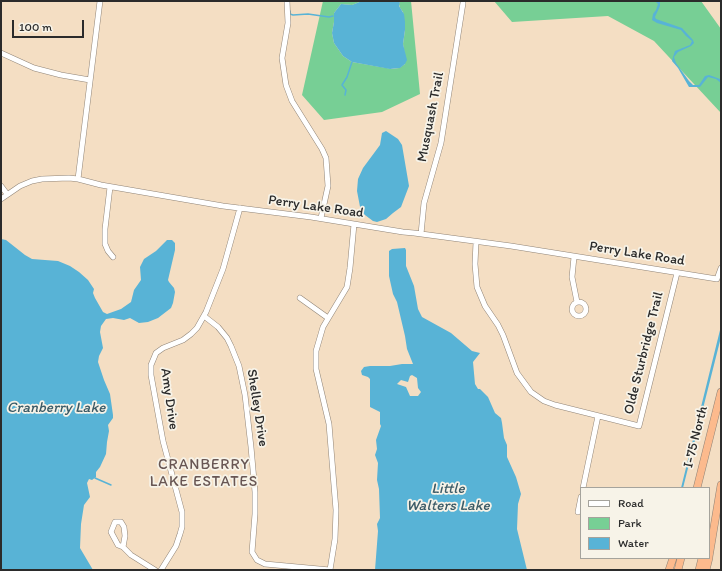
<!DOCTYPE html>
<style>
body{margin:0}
#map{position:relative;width:722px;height:571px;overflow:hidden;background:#f4dec3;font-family:Itim,sans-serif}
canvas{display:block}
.frame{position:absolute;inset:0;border:2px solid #2b2b2b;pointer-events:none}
.legend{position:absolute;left:580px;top:487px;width:130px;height:72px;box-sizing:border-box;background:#f7f3e8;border:1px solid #a5a39c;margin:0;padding:5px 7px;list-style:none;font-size:12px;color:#2b2b2b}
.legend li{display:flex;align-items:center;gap:8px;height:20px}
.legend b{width:20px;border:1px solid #a5a39c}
.scale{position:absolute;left:12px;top:20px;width:72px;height:18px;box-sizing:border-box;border:2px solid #2b2b2b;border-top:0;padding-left:5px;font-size:12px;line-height:14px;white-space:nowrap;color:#2b2b2b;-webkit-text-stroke:3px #f7f3e8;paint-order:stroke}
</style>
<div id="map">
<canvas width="722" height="571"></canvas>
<div class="frame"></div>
<ul class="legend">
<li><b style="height:5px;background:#fff"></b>Road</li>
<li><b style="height:11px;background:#77cf95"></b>Park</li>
<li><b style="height:11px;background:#58b3d6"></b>Water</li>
</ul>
<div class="scale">100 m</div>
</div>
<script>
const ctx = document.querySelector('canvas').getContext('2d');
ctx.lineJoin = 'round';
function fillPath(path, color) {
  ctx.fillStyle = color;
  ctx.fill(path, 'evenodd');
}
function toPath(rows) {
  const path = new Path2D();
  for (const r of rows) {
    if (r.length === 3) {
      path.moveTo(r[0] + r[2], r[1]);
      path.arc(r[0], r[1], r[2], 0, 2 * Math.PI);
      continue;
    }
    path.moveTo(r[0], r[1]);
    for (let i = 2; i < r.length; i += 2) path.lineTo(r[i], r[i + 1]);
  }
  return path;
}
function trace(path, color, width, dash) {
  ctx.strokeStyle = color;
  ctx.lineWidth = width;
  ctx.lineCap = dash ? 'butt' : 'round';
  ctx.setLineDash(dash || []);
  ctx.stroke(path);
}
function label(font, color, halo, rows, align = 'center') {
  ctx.font = font + ' Itim,sans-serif';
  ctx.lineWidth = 3.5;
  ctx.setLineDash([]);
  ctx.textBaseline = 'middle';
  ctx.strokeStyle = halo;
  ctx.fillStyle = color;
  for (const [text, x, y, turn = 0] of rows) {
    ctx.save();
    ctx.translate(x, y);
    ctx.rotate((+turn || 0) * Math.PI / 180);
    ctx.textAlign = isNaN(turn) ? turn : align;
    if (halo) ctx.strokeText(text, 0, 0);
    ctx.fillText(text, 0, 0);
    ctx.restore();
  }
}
const green = toPath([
 [323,1,362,1,352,5,341,4,334,13,334,22,332,33,334,43,343,56,352,62,392,69,399,68,405,64,405,56,403,44,405,30,403,12,400,8,399,4,400,1,411,1,420,94,382,112,324,120,302,95],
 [494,1,701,1,721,29,721,113,654,41,608,16,512,22]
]);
const water = toPath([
 [362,1,400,1,399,6,404,14,405,22,405,30,403,44,407,60,405,64,400,68,390,69,352,62,343,56,334,43,332,33,334,22,334,13,341,4,352,5],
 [655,1,660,1,660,6,655,17,656,19,682,28,693,40,694,43,691,46,678,52,674,57,676,63,689,81,693,85,699,85,705,76,709,75,720,79,721,83,716,79,708,77,700,87,689,87,678,68,672,61,673,57,675,51,690,45,692,41,686,36,681,30,657,23,652,20,653,14,656,10,658,4],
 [386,131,398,139,402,145,409,186,401,207,393,213,386,219,377,222,373,221,361,212,357,191,358,179,363,168,380,145,382,133],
 [1,239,6,240,25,255,32,259,58,261,70,266,79,272,88,280,94,289,93,293,95,298,103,312,107,314,121,309,131,302,134,290,141,280,140,267,144,259,156,251,167,240,172,240,175,243,175,250,168,280,169,282,174,288,175,292,173,303,171,308,158,318,148,322,139,323,130,318,124,320,113,318,106,319,101,326,100,332,103,348,99,356,98,362,104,380,110,394,113,415,113,418,108,425,109,431,107,442,106,454,100,467,96,472,96,477,92,480,89,479,87,483,90,497,84,505,81,524,80,548,93,570,1,570],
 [405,248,406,250,406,266,414,286,418,309,422,317,451,333,472,351,480,353,473,362,475,384,478,389,480,389,488,397,495,413,501,418,502,423,504,438,507,445,507,457,516,477,521,494,518,504,517,529,527,570,375,570,378,531,377,524,380,518,379,489,377,480,378,463,375,455,377,449,376,440,381,426,380,424,380,412,370,407,370,379,368,377,362,375,361,371,364,367,370,366,390,366,402,364,413,364,407,349,405,336,397,302,393,294,389,276,389,251,392,249],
 [412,375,417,378,418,388,421,392,418,396,410,396,406,387,397,384,401,380,408,382,410,376],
 [721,326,720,341,683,488,681,488]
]);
const stream = toPath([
 [290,11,290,14,293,15,308,14,329,17,333,16],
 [345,95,346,90,342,85,347,77,352,62],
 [95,478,111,485]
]);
const minor = toPath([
 [287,1,288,23,282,58,286,85,292,101,322,149,326,158,328,186,321,218],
 [1,53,34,68,61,75,90,80],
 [78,179,100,1],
 [1,186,7,194],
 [110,187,105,229,105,244,108,251,113,257],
 [1,199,20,186,32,181,42,179,69,178,78,179,101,185,223,206,311,217,403,232,414,233,511,246,717,279,721,268],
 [421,234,424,203,441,143,463,3],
 [476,242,475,264,477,287,485,306,498,325,503,335,517,373,531,392,544,401,555,405,639,426,677,273],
 [574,257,572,277,577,302],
 [300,298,328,318],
 [579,309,7],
 [204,316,218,327,227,338,231,346,239,366,245,395,251,447,255,492,255,514,252,552,257,560,265,564,330,570],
 [583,488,598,416],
 [578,512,581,497],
 [123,547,125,536,124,527,121,522,115,522,111,532,118,545,123,547,131,555,155,570],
 [161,570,176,546,180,534,182,527,182,512,163,441,151,375,151,365,156,353,163,348,183,340,191,334,197,328,206,312,223,269,240,208],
 [330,570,335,539,336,510,329,424,316,369,316,351,323,327,347,287,350,268,354,224]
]);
const highway = toPath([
 [697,488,721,392],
 [709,557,721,485],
 [669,570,673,558],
 [678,570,681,558],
 [699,570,702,558],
 [706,570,709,558]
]);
const streetNames = [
 ["Musquash Trail",431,117,-79],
 ["Perry Lake Road",316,207,8],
 ["Perry Lake Road",637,254,9],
 ["Olde Sturbridge Trail",644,353,-76],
 ["Amy Drive",169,399,82],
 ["Shelley Drive",257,408,81],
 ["I-75 North",696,437,-76]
];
const waterNames = [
 ["Cranberry Lake",56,408],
 ["Little",448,489],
 ["Walters Lake",448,506]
];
const neighbourhoodNames = [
 ["CRANBERRY",204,465],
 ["LAKE ESTATES",204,482]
];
fillPath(green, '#77cf95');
fillPath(water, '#58b3d6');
trace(stream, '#58b3d6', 1.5);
trace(minor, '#908477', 6);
trace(highway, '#908477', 8);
trace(minor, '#fff', 5);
trace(highway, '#fcba8d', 7);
label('14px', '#2b2b2b', '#f7f3e8', streetNames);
label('italic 15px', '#3b5b67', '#f7f3e8', waterNames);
ctx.letterSpacing = '1px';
label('15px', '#685653', '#f7f3e8', neighbourhoodNames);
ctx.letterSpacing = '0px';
</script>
